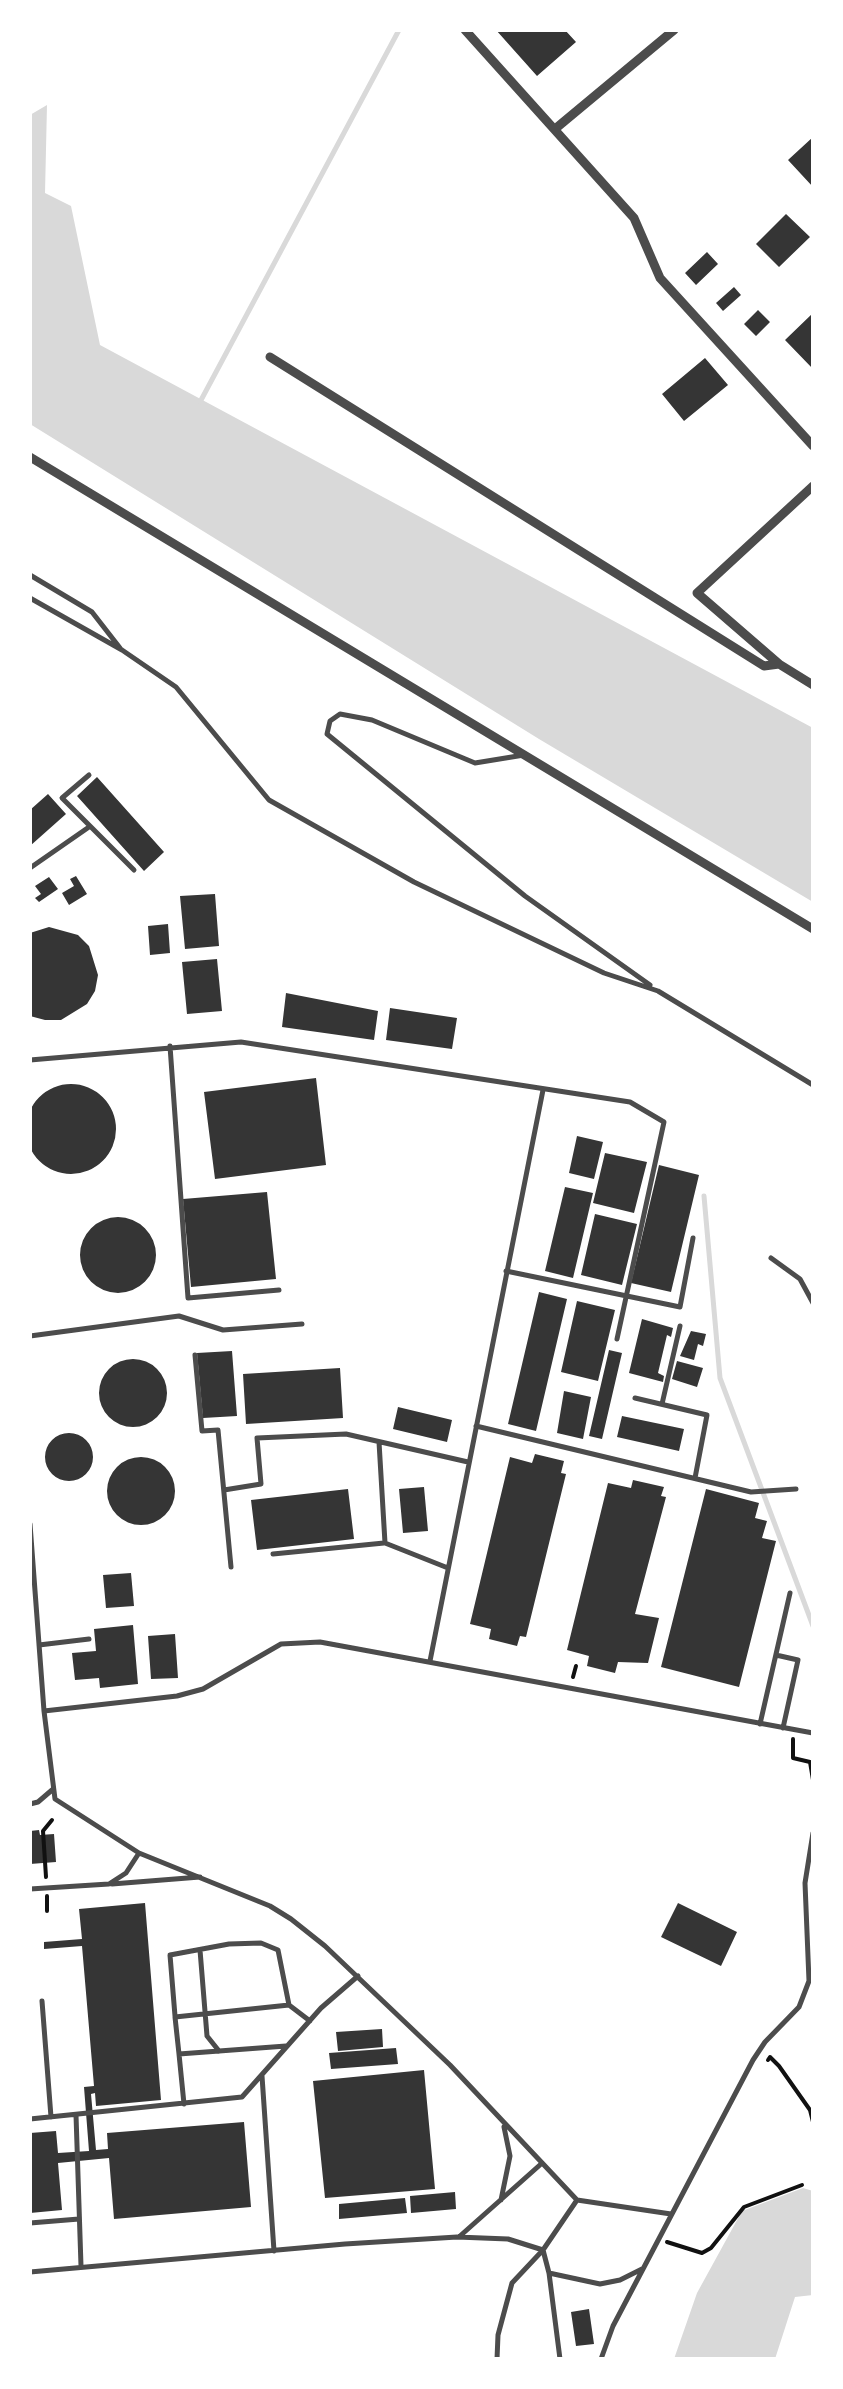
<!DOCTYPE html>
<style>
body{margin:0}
#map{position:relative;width:843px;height:2389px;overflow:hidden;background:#fff;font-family:Inter,sans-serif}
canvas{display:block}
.frame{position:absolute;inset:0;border:32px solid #fff;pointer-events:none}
</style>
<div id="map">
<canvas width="843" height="2389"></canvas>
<div class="frame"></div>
</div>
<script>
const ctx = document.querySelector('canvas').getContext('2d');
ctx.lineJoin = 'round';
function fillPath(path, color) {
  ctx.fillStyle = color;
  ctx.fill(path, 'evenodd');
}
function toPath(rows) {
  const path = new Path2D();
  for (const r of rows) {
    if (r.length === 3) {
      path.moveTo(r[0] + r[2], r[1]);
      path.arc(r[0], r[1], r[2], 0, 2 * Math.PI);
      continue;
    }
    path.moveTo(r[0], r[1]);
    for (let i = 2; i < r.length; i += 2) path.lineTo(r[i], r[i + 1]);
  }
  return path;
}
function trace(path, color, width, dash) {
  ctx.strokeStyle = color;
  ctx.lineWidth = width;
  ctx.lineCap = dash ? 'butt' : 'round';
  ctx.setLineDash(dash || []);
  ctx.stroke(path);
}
const water = toPath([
 [47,105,45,193,71,206,100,345,813,728,813,902,539,739,30,424,30,115],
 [803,2188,813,2191,813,2295,795,2297,775,2359,674,2359,697,2293,742,2211]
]);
const stream = toPath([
 [200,402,399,30],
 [704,1196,720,1378,813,1626]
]);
const building = toPath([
 [496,30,565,30,576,42,537,76],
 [813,137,813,187,788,160],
 [786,214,810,237,779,267,756,244],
 [707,252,718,264,696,285,685,273],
 [734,287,741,295,723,311,716,303],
 [758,310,770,322,756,336,744,324],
 [813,313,813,369,785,340],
 [705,358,728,385,684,421,662,394],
 [97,777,164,852,144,871,77,796],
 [48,794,66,814,30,846,30,810],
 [76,876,87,894,69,905,62,893,74,886,70,879],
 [49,877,58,889,39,902,35,898,41,894,35,886],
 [215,894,219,946,185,949,180,896],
 [168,924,170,953,150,955,148,926],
 [49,927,78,935,89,946,98,975,95,991,87,1004,61,1020,45,1020,30,1016,30,933],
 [217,959,222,1011,187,1014,182,962],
 [286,993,378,1011,374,1040,282,1027],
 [390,1008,457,1018,452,1049,386,1040],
 [316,1078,326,1165,215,1179,204,1092],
 [71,1129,45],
 [577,1136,603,1142,594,1179,569,1173],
 [605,1153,647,1162,634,1213,593,1203],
 [659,1165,699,1175,671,1292,631,1283],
 [565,1187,593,1193,573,1278,545,1271],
 [267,1192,276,1279,191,1287,183,1199],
 [595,1214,637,1224,622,1285,581,1275],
 [118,1255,38],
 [539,1292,567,1299,536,1431,508,1424],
 [577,1301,615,1310,598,1381,561,1372],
 [642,1319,673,1328,671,1337,667,1335,658,1373,664,1376,663,1382,629,1373],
 [691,1331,706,1334,703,1346,698,1344,694,1360,680,1356],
 [609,1350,622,1353,602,1439,589,1436],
 [232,1351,237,1416,203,1418,197,1353],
 [133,1393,34],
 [677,1361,703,1368,697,1387,672,1379],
 [340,1368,343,1418,246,1424,243,1374],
 [564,1391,591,1397,583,1439,557,1433],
 [398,1407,452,1420,447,1442,393,1429],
 [622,1416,684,1429,679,1451,617,1437],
 [69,1457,24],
 [535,1454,564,1461,561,1473,566,1474,526,1637,520,1636,517,1646,489,1639,491,1629,470,1624,510,1457,532,1463],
 [141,1491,34],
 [633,1480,664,1487,661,1496,666,1497,635,1614,659,1618,648,1663,618,1662,615,1673,587,1666,589,1656,567,1650,608,1483,631,1488],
 [424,1487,428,1531,403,1533,399,1489],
 [348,1489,354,1539,257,1550,251,1500],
 [706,1489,759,1503,755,1518,767,1521,762,1538,776,1541,739,1687,661,1667],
 [131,1573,134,1606,106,1608,103,1575],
 [133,1625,138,1684,100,1688,99,1678,75,1680,72,1653,96,1651,94,1629],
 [175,1634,178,1678,151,1679,148,1636],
 [39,1830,40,1835,54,1834,56,1862,30,1864,30,1831],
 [145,1903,161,2100,96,2106,95,2093,91,2094,96,2150,108,2149,107,2133,244,2122,251,2207,114,2219,109,2158,58,2163,62,2210,30,2213,30,2133,56,2131,58,2153,89,2151,84,2087,94,2086,82,1946,44,1949,44,1942,82,1939,79,1909],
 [678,1903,737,1932,721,1966,661,1937],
 [382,2029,383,2047,338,2051,336,2032],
 [396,2048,398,2064,331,2069,329,2053],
 [424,2070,435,2189,325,2198,313,2081],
 [455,2192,456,2209,411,2213,410,2196],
 [405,2198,407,2213,339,2219,339,2204],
 [589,2309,594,2344,576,2346,571,2312]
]);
const path = toPath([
 [573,1677,576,1666],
 [793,1739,793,1758,810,1762,813,1780],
 [46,1877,43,1831,52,1820],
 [47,1896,47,1911],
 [768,2060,770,2057,779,2066,810,2110,813,2122],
 [667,2242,702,2253,711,2248,744,2207,802,2185]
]);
const service = toPath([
 [30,575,92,612,120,648],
 [30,598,122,650,176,687,269,800,414,882,604,973,658,991,813,1085],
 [524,755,475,763,372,720,340,714,330,721,327,734,525,896,650,985],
 [89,775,62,798,134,870],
 [30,868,89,827],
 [170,1046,188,1298,279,1290],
 [30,1060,241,1042,630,1102,664,1122,617,1339],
 [771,1258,800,1279,813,1303],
 [506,1271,680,1307,693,1238],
 [30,1336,179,1316,223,1330,302,1324],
 [195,1355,202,1431,218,1430,231,1567],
 [635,1398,707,1415,695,1478],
 [662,1404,680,1326],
 [476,1426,751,1492,796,1489],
 [379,1442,385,1543,448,1568],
 [224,1490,261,1484,257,1438,346,1434,468,1462],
 [30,1524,44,1711,55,1799,139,1853,270,1906,291,1919,325,1946,450,2065,577,2200,671,2214],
 [273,1554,384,1543],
 [39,1645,89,1639],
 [776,1655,798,1660,783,1728],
 [430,1661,543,1090],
 [44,1711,177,1696,203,1689,281,1644,320,1642,813,1733],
 [760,1724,790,1593],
 [30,1804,38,1802,52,1790],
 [112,1884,200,1877],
 [30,1889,109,1884,126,1873,139,1853],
 [200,1950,207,2036,219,2051],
 [42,2001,51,2117],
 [175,2016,170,1955,229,1944,261,1943,278,1950,289,2005],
 [286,2046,179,2054,175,2017,289,2005,310,2021],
 [179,2054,184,2104],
 [262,2076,274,2251],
 [76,2115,81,2266],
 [30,2119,242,2097,321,2008,358,1976],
 [501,2200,510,2156,504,2127],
 [30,2223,79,2219],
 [460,2236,541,2164],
 [30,2272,345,2244,457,2237,508,2239,543,2250,512,2283,498,2335,497,2359],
 [549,2273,600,2284,620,2280,642,2269],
 [560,2359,549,2273,543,2250,577,2200],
 [601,2359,613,2326,753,2060,765,2042,799,2007,809,1981,805,1883,813,1833]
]);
const minor = toPath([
 [465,30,634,218,660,278,813,446],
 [555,129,674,30],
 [270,357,764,666,779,664,813,685],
 [30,457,813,929],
 [779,664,697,593,813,486]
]);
fillPath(water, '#d9d9d9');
trace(stream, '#d9d9d9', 5);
fillPath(building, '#353535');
trace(path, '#111', 4);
trace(service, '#4c4c4c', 5);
trace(minor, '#4c4c4c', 9);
</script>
